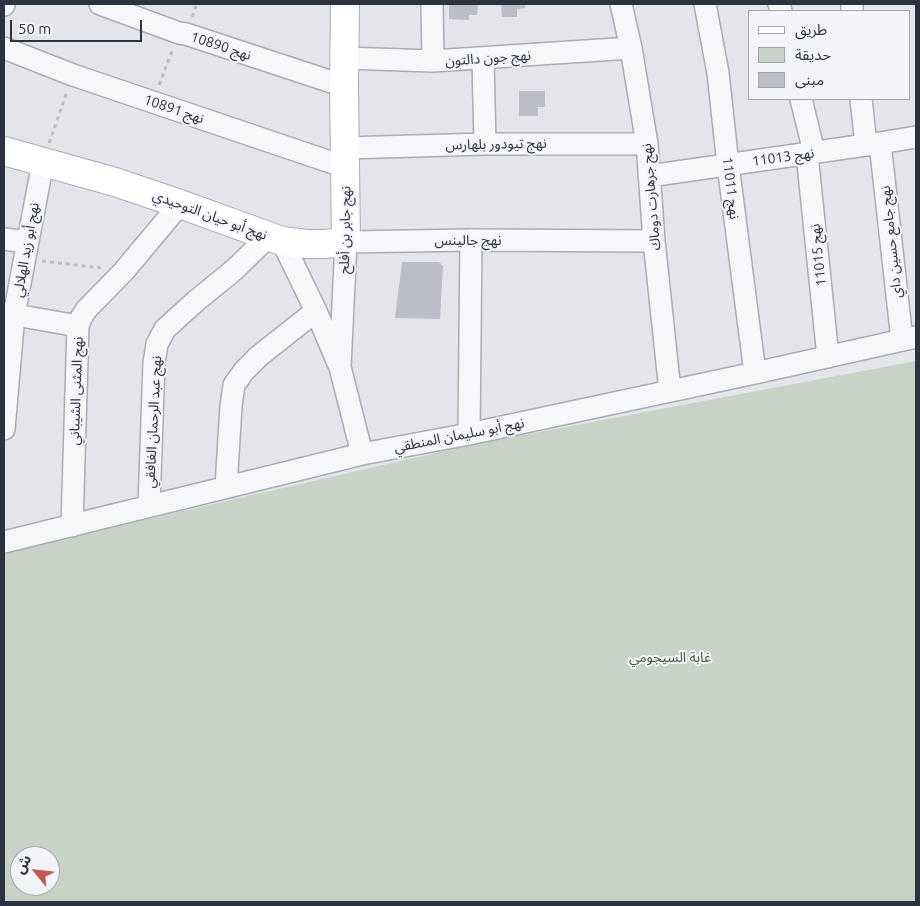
<!DOCTYPE html>
<meta charset="utf-8">
<style>
body{margin:0}
#map{position:relative;width:920px;height:906px;overflow:hidden;background:#e4e5ea;font-family:Ubuntu,"Noto Sans Arabic",sans-serif}
canvas{display:block}
.frame{position:absolute;inset:0;border:5px solid #2d3240;pointer-events:none}
.legend{position:absolute;left:748px;top:10px;width:162px;height:90px;box-sizing:border-box;background:#f3f4f7;border:1px solid #a4a6ae;margin:0;padding:6px 9px;list-style:none;font-size:15px;color:#2d3240}
.legend li{display:flex;align-items:center;gap:10px;height:25px}
.legend b{width:25px;border:1px solid #a4a6ae}
.north{position:absolute;left:10px;top:846px;width:50px;height:50px;box-sizing:border-box;background:#f3f4f7;border:1px solid #a4a6ae;border-radius:50%;rotate:299deg;font-size:14px;font-weight:700;line-height:20px;text-align:center;color:#2d3240}
.north::after{content:'';display:block;margin:auto;width:18px;height:22px;background:#c0585b;clip-path:polygon(50% 0,100% 100%,50% 72%,0 100%)}
.scale{position:absolute;left:10px;top:20px;width:132px;height:22px;box-sizing:border-box;border:2px solid #2d3240;border-top:0;padding-left:6px;font-size:15px;line-height:18px;white-space:nowrap;color:#2d3240;-webkit-text-stroke:4px #f3f4f7;paint-order:stroke}
</style>
<div id="map">
<canvas width="920" height="906"></canvas>
<div class="frame"></div>
<ul class="legend">
<li><b style="height:6px;background:#fff"></b>طريق</li>
<li><b style="height:14px;background:#c7d3c6"></b>حديقة</li>
<li><b style="height:14px;background:#bbbec6"></b>مبنى</li>
</ul>
<div class="north">ش</div>
<div class="scale">50 m</div>
</div>
<script>
const ctx = document.querySelector('canvas').getContext('2d');
ctx.lineJoin = 'round';
function fillPath(path, color) {
  ctx.fillStyle = color;
  ctx.fill(path, 'evenodd');
}
function toPath(rows) {
  const path = new Path2D();
  for (const r of rows) {
    path.moveTo(r[0], r[1]);
    for (let i = 2; i < r.length; i += 2) path.lineTo(r[i], r[i + 1]);
  }
  return path;
}
function trace(path, color, width, dash) {
  ctx.strokeStyle = color;
  ctx.lineWidth = width;
  ctx.lineCap = dash ? 'butt' : 'round';
  ctx.setLineDash(dash || []);
  ctx.stroke(path);
}
function label(font, color, halo, rows, align = 'center') {
  ctx.font = font + ' Ubuntu,"Noto Sans Arabic",sans-serif';
  ctx.lineWidth = 4;
  ctx.setLineDash([]);
  ctx.textBaseline = 'middle';
  ctx.strokeStyle = halo;
  ctx.fillStyle = color;
  for (const [text, x, y, turn = 0] of rows) {
    ctx.save();
    ctx.translate(x, y);
    ctx.rotate((+turn || 0) * Math.PI / 180);
    ctx.textAlign = isNaN(turn) ? turn : align;
    if (halo) ctx.strokeText(text, 0, 0);
    ctx.fillText(text, 0, 0);
    ctx.restore();
  }
}
const green = toPath([
 [916,361,916,902,4,902,4,552,470,445],
 [20,856,50,856,50,886,20,886]
]);
const building = toPath([
 [449,4,478,4,477,15,469,15,469,20,449,19],
 [501,4,525,4,525,8,517,9,517,17,502,17],
 [519,91,545,91,545,107,538,107,538,116,519,116],
 [402,262,439,262,443,266,440,319,395,318]
]);
const path = toPath([
 [192,17,197,4],
 [159,85,173,49],
 [49,143,67,92],
 [42,261,101,268]
]);
const street = toPath([
 [100,4,179,33,186,34,344,86],
 [432,4,433,61],
 [621,4,631,48,647,144,654,241,670,391],
 [705,4,718,73,728,165,755,373],
 [779,4,781,11],
 [852,4,852,11],
 [4,5,4,4],
 [4,48,73,75,345,167],
 [344,58,433,61,631,48],
 [483,59,485,144],
 [801,99,814,152],
 [861,99,866,145],
 [880,143,902,340],
 [345,148,485,144,647,144],
 [807,154,828,357],
 [649,176,880,143,916,137],
 [4,239,27,242],
 [282,241,316,311,338,363],
 [4,313,78,326],
 [4,429,14,315,43,162],
 [469,434,471,240],
 [362,454,340,367,346,242,471,240,654,241],
 [226,487,231,406,234,385,244,371,259,356,316,311],
 [149,506,154,363,157,344,165,329,196,301,234,270,269,236],
 [72,526,78,326,81,318,86,310,124,271,180,204],
 [4,542,362,454,469,434,755,373,916,337]
]);
const secondary = toPath([
 [4,151,115,182,180,204,282,241,307,244,324,244,346,242,344,86,345,4]
]);
const streetNames = [
 ["نهج 10890",221,46,18],
 ["نهج جون دالتون",488,58,-4],
 ["نهج 10891",174,109,19],
 ["نهج تيودور بلهارس",496,144,-1],
 ["نهج 11013",783,157,-8],
 ["نهج 11011",731,188,83],
 ["نهج جرهارت دوماك",651,197,-95],
 ["نهج أبو حيان التوحيدي",210,215,20],
 ["نهج جابر بن أفلح",345,230,-89],
 ["نهج جالينس",468,240],
 ["نهج جامع حسين داي",891,242,-96],
 ["نهج أبو زيد الهلالي",26,250,-80],
 ["نهج 11015",818,255,-96],
 ["نهج المثنى الشيباني",76,391,-88],
 ["نهج عبد الرحمان الغافقي",153,422,-87],
 ["نهج أبو سليمان المنطقي",459,435,-11]
];
const parkNames = [
 ["غابة السيجومي",670,657]
];
fillPath(green, '#c7d3c6');
fillPath(building, '#bbbec6');
trace(street, '#a9acb4', 24);
trace(secondary, '#a9acb4', 30);
trace(path, '#babcc2', 3, [4, 4]);
trace(street, '#f6f7f9', 21);
trace(secondary, '#fff', 28);
label('14px', '#2d3240', '#f3f4f7', streetNames);
label('14px', '#3e5a3c', '#f3f4f7', parkNames);
</script>
